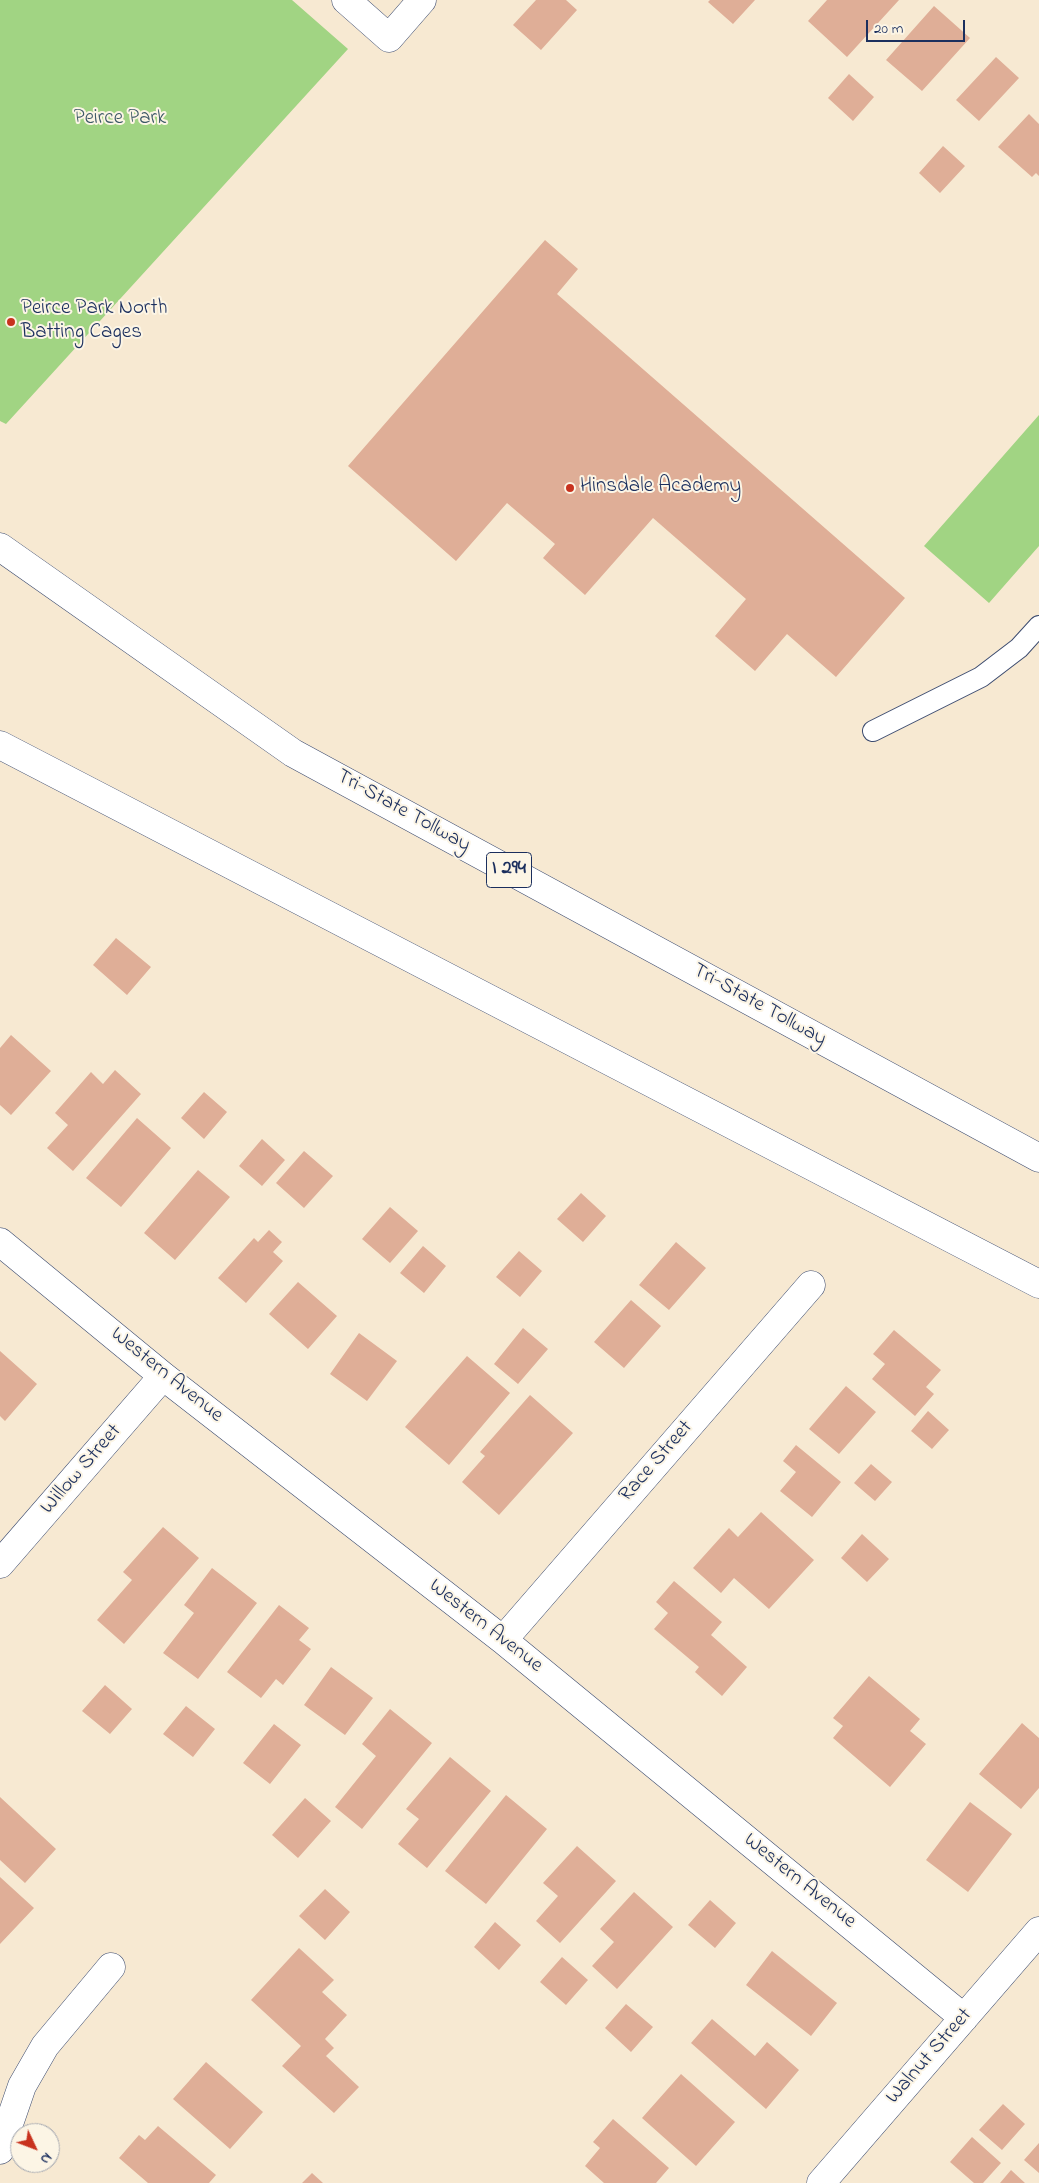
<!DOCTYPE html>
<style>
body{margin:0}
#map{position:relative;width:1039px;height:2183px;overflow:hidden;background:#f7e9d2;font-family:"Indie Flower",sans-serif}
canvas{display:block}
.north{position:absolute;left:10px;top:2123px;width:50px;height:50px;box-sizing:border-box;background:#fcf5e5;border:1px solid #a2a6af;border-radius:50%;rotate:133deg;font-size:14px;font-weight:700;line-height:20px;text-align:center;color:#1b2f5e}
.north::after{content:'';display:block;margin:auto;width:18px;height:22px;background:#c8321e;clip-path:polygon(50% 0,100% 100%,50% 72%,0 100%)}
.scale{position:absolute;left:866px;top:20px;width:99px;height:22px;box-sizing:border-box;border:2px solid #1b2f5e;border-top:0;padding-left:6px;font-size:15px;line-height:18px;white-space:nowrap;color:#1b2f5e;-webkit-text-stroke:4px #fcf5e5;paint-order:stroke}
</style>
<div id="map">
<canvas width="1039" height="2183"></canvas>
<div class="north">N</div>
<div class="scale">20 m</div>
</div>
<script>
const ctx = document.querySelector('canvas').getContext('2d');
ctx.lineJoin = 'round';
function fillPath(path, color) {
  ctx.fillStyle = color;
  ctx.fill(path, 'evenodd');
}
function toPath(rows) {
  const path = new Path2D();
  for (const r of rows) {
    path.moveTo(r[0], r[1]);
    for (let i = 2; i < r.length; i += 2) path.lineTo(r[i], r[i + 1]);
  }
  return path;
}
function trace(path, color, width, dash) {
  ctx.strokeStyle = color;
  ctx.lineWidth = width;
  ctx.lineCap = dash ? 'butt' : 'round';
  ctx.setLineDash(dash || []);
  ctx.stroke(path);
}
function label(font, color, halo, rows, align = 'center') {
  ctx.font = font + ' "Indie Flower",sans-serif';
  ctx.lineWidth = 4;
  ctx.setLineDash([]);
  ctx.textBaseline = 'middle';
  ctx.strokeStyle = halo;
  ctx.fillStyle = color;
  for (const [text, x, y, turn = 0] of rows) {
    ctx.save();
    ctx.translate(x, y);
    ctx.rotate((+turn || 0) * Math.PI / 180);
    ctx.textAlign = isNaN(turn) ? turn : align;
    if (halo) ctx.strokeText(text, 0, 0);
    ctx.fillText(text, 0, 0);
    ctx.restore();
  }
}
const green = toPath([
 [0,0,292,0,348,49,6,424,0,421],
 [1039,415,1039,546,989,603,924,546]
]);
const building = toPath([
 [536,0,566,0,577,10,541,50,513,25],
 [710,0,755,0,733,24,708,2],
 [827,0,899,0,847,57,808,21],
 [934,6,970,38,922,91,886,60],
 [996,57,1019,78,979,121,956,100],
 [849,74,874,97,853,121,828,98],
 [1029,114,1039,124,1039,176,1036,173,1032,177,998,147],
 [943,146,965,166,940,193,919,173],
 [545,240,578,269,557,294,905,598,836,677,787,634,755,671,715,636,746,599,653,518,585,595,543,558,555,544,507,503,456,561,348,466],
 [116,938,151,967,127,995,93,965],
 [11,1035,51,1071,11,1115,0,1105,0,1048],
 [115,1070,141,1094,73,1171,47,1148,68,1125,55,1113,91,1072,103,1084],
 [204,1092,227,1112,204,1139,181,1118],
 [137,1118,171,1148,121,1207,86,1178],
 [262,1139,285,1160,262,1186,239,1166],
 [304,1151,333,1176,304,1208,276,1183],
 [198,1170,230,1197,175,1260,144,1233],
 [581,1193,606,1216,583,1242,557,1219],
 [390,1207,418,1231,390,1263,362,1239],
 [269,1230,282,1242,273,1252,283,1261,246,1303,218,1278,254,1238,258,1242],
 [676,1242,706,1268,669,1310,639,1285],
 [423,1246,446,1266,424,1293,400,1273],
 [519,1251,542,1271,520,1297,496,1277],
 [298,1282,337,1316,308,1349,269,1314],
 [631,1300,661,1326,624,1368,594,1342],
 [523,1328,548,1349,518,1384,494,1364],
 [894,1330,941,1370,926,1387,934,1394,915,1416,872,1379,885,1364,873,1354],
 [359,1333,397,1361,367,1401,330,1374],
 [0,1351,37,1384,5,1421,0,1416],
 [467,1356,510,1393,449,1465,405,1427],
 [846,1386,876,1412,839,1454,809,1429],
 [530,1395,573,1433,499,1515,462,1482,485,1456,480,1452],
 [928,1411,949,1430,932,1449,911,1431],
 [796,1445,841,1482,812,1517,780,1491,796,1472,783,1461],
 [871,1464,892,1482,875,1501,854,1483],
 [761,1512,814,1560,769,1609,734,1578,721,1593,693,1568,729,1528,738,1537],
 [163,1527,199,1558,124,1644,97,1620,132,1580,123,1572],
 [862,1534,889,1559,867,1582,841,1558],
 [212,1568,257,1603,198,1679,163,1653,194,1613,184,1605],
 [674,1581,722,1622,711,1635,747,1667,722,1696,695,1672,699,1667,654,1629,668,1613,656,1602],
 [279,1605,309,1628,299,1640,311,1649,283,1685,276,1679,261,1698,227,1672],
 [331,1667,373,1698,345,1735,304,1705],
 [869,1676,920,1719,910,1731,926,1744,890,1787,833,1738,843,1726,833,1718],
 [105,1685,132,1709,110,1734,82,1711],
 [186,1706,215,1729,193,1757,163,1734],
 [390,1709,432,1743,362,1829,335,1807,376,1756,362,1744],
 [1022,1723,1039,1738,1039,1788,1021,1809,979,1774],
 [274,1724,301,1745,270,1784,243,1763],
 [450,1757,491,1791,427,1868,398,1844,419,1819,406,1809],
 [506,1795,547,1829,486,1904,445,1871],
 [0,1797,56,1849,25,1883,0,1860],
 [305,1798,331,1821,298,1858,272,1835],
 [970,1802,1012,1834,968,1892,926,1860],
 [577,1846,616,1881,560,1943,536,1921,558,1896,543,1883],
 [0,1877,34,1908,0,1944],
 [325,1889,350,1912,325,1940,299,1916],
 [634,1892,673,1927,617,1989,592,1966,614,1942,600,1929],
 [710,1900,736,1923,715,1948,688,1925],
 [495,1922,521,1945,499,1970,474,1947],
 [299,1948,334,1980,322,1992,347,2015,325,2039,334,2048,326,2056,359,2087,334,2113,282,2066,301,2046,251,2000],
 [772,1951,837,2003,811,2036,746,1985],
 [562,1957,588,1980,566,2005,540,1982],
 [626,2004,653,2027,631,2052,605,2028],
 [712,2019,755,2056,767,2042,799,2070,766,2109,691,2043],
 [206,2062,263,2112,230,2149,173,2099],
 [681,2074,735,2122,696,2166,642,2118],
 [1003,2104,1025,2124,1002,2150,979,2130],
 [613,2119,669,2168,656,2183,604,2183,585,2166,600,2148,593,2142],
 [158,2126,216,2175,209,2183,148,2183,119,2158,139,2135,145,2140],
 [972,2137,1001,2163,983,2183,974,2183,950,2162],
 [1039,2143,1039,2173,1024,2160],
 [1011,2170,1025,2183,1000,2183],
 [312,2173,323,2183,302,2183]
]);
const service = toPath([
 [873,731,981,677,1019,648,1039,626]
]);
const minor = toPath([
 [346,0,389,38,422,0],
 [0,1242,163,1376,503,1640,964,2018],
 [0,1564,163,1376],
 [503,1640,811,1285],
 [0,2150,22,2086,45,2046,111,1967],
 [821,2183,1039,1931]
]);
const motorway = toPath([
 [0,547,293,753,1039,1158],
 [0,745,1039,1284]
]);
const markers = [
 [11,322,5,"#c8321e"],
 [570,488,5,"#c8321e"]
];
const shields = [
 [509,870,45]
];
const shieldNames = [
 ["I 294",509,870]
];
const parkNames = [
 ["Peirce Park",120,120]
];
const poiNames = [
 ["Peirce Park North",21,310],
 ["Batting Cages",21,334],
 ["Hinsdale Academy",580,488]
];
const streetNames = [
 ["Tri-State Tollway",403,812,29],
 ["Tri-State Tollway",759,1006,29],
 ["Western Avenue",166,1376,39],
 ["Race Street",657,1462,-49],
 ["Willow Street",82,1470,-49],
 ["Western Avenue",485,1627,38],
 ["Western Avenue",799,1882,39],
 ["Walnut Street",930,2057,-49]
];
fillPath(green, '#a1d483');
fillPath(building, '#dfae97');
trace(service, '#3c4b6f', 22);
trace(minor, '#3c4b6f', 29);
trace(motorway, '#3c4b6f', 29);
trace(service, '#fff', 20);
trace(minor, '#fff', 28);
trace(motorway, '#fff', 28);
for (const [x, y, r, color] of markers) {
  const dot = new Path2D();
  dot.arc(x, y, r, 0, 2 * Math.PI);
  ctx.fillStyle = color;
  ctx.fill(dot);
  trace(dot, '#fcf5e5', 2);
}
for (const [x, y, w] of shields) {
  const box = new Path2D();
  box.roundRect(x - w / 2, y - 17.5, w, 35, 4);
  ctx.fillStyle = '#fcf5e5';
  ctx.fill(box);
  trace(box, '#1b2f5e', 1);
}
label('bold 20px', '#1b2f5e', null, shieldNames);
label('21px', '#3c5867', '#fcf5e5', parkNames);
label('21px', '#1b2f5e', '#fcf5e5', poiNames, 'left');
label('21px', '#1b2f5e', '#fcf5e5', streetNames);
</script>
